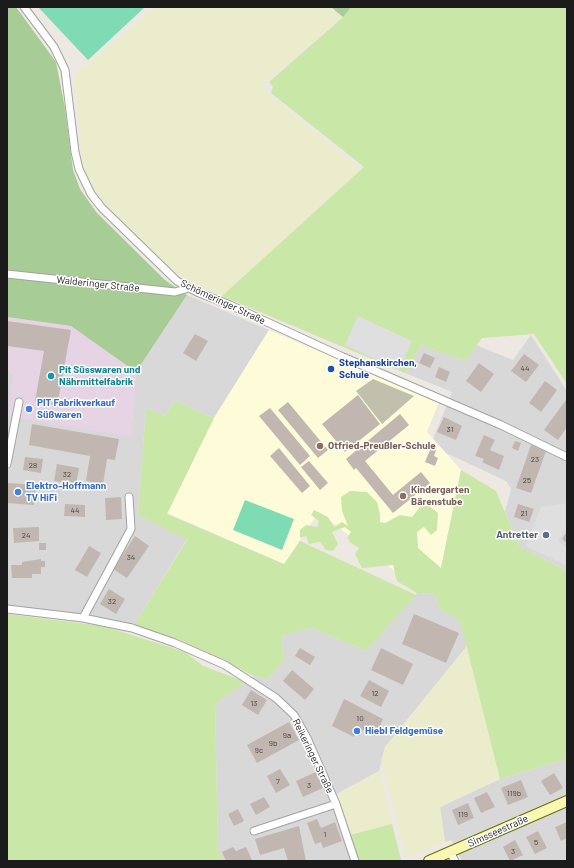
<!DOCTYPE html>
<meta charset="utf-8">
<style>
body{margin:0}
#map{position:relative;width:574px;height:868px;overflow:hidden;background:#ede8e1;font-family:Barlow,sans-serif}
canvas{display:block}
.frame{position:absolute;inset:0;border:8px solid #1b1b1b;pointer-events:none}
</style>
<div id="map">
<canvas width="574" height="868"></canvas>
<div class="frame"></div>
</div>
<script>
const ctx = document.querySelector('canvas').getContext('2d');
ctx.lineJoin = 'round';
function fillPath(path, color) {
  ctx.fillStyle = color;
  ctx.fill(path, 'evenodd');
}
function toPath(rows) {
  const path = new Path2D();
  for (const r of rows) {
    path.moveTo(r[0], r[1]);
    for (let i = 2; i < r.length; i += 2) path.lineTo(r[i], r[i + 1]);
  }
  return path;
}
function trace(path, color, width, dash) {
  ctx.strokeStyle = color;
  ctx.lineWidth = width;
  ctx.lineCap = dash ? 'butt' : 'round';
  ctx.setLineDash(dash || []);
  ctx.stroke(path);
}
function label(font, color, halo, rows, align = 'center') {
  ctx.font = font + ' Barlow,sans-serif';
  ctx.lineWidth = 3;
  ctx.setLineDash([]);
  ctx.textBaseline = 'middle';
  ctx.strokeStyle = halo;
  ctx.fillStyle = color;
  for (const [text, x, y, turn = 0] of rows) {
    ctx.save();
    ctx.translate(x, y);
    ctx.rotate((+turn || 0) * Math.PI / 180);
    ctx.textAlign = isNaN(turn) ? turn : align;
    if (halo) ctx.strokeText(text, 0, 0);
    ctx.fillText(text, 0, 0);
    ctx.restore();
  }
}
const residential = toPath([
 [187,295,269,330,214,418,175,401,165,416,146,408,138,515,187,539,134,625,7,605,7,366,13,375,131,436,136,372],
 [531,335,567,391,567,571,519,546,505,512,511,489,506,481,446,453,433,439,452,392,405,373,421,345,465,361,476,345,513,360],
 [417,593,434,594,441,610,457,617,461,624,467,646,385,747,379,771,337,794,359,861,223,861,218,850,215,704,254,676,268,679,283,661,282,636,312,628,366,651],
 [567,759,567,861,462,861,451,840,445,842,440,807,500,779]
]);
const industrial = toPath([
 [7,317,71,326,136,372,131,437,7,416,13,375,7,366]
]);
const education = toPath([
 [269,330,439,402,427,432,461,470,441,568,395,571,319,512,284,564,167,513,214,418]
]);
const construction = toPath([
 [373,379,414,396,382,424,356,391]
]);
const farmland = toPath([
 [154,7,331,7,343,17,266,81,264,86,268,94,361,170,222,296,193,283,168,267,100,198,82,165,75,75],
 [467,646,500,779,440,807,445,842,407,858,381,761,385,747],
 [379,771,392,824,350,835,337,794]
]);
const grass = toPath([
 [351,7,567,7,567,384,534,334,482,338,465,361,421,345,405,373,222,296,364,167,271,93,273,87,269,82,341,19],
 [175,401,214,418,167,514,284,564,300,541,416,595,366,651,312,628,282,636,283,661,268,679,254,676,180,640,134,625,187,540,138,515,146,408,165,416],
 [461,470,496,491,519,546,567,571,567,759,500,779,461,624,457,618,441,610,434,594,417,593,397,581,393,565,362,568,355,554,359,548,351,543,347,538,351,532,345,527,332,532,338,544,333,551,326,550,320,542,309,544,306,536,300,538,300,530,306,525,317,527,319,521,311,515,314,510,328,517,334,527,342,522,348,526,342,511,341,497,350,491,367,492,377,502,380,515,380,522,385,523,400,515,412,517,424,502,438,513,437,530,431,535,424,527,417,532,418,548,441,568],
 [7,614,103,626,185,652,203,666,246,682,215,704,218,850,223,861,7,861],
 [392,824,401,860,359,861,350,835]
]);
const forest = toPath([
 [7,7,16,7,56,62,65,108,73,170,80,189,97,213,165,280,187,295,136,372,71,326,7,317],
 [331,7,351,7,343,17]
]);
const pitch = toPath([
 [38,7,145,7,88,60],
 [245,500,294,519,282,550,233,530]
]);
const parking = toPath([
 [358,316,412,341,399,370,345,345],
 [567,503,567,528,558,541,567,548,567,566,526,546,541,507]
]);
const building = toPath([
 [7,321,71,330,57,406,35,401,44,351,7,346],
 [195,334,208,341,196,361,183,353],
 [424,353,435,358,430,368,419,363],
 [524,354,539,365,526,382,511,371],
 [479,363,494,374,481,392,466,381],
 [439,367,450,372,446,382,435,377],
 [545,381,557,390,541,412,529,403],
 [358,395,380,424,345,452,322,424],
 [566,400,567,427,558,440,544,430],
 [288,402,328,450,318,458,278,410],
 [270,408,310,456,300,465,259,416],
 [400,414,409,425,365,461,393,495,421,472,430,483,393,513,356,468,354,470,346,459],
 [444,417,462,426,456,440,437,432],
 [32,424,119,439,115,460,107,459,103,484,86,481,90,456,29,445],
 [484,435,495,440,490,450,504,456,499,470,482,462,484,459,475,456],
 [515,441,521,443,518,451,512,448],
 [432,445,437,447,434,456,438,458,435,466,425,462],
 [531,445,546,451,531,493,516,488],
 [279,448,310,486,302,493,270,456],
 [25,457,43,459,41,473,23,470],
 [309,461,328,483,320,490,301,467],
 [57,464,79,468,76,485,54,481],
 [8,483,36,485,34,505,7,503],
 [121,497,122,519,106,520,105,498],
 [65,504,85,505,85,517,64,516],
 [518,504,534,509,529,522,514,517],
 [39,527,39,541,14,543,13,528],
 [567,532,567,543,562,539],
 [135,536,149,546,127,578,113,569],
 [39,543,46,543,46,550,39,550],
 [89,546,101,553,87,577,75,570],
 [41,559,41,561,45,561,45,567,41,567,41,574,32,574,32,578,12,578,11,565,22,565,22,562],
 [109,589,125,599,116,614,100,604],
 [414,614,459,633,446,663,402,644],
 [300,648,315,657,310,665,295,656],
 [381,648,413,664,403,685,371,670],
 [292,670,314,689,305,700,283,681],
 [369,680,389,691,381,707,360,696],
 [251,690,267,700,258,715,242,705],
 [344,699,383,719,375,736,363,730,359,736,355,734,354,737,332,726],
 [289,722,299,740,257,763,247,745],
 [280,769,290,785,276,793,267,776],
 [316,772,323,788,303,797,296,781],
 [554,773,563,788,550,795,541,781],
 [521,780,528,797,508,805,501,788],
 [487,792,495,807,481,813,474,798],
 [264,797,270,807,256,815,250,804],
 [468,803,474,818,458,825,452,810],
 [238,809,244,821,234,826,228,814],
 [317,819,321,828,335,822,342,841,323,848,321,842,315,844,307,823],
 [567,822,567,838,561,841,555,827],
 [299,826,306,861,288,861,284,848,260,855,255,839],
 [538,831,547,848,535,854,526,837],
 [515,840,523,855,510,861,503,847],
 [233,847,236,851,246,847,252,860,226,861,222,852]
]);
const street = toPath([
 [24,7,54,47,65,70,75,152,79,169,91,194,102,208,177,281,197,292,230,305,343,357,501,425,567,457],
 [7,274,175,292,189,288],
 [7,464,19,402],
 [7,609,83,618,132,628,175,643,225,665,276,698,294,715,307,738,336,804,355,861],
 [83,618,131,529,129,497],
 [254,831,336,804],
 [450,852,455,861]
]);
const secondary = toPath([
 [429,861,567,801]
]);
const markers = [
 [331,369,4,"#1a4fb4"],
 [51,376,4,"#0f9aa8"],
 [29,409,4,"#3f7fe0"],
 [320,446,4,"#8d6e63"],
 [18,492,4,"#3f7fe0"],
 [403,496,4,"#8d6e63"],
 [546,535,4,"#5c6f8a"],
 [357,731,4,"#3f7fe0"]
];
const numberNames = [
 ["44",525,368],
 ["31",450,429],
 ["23",535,459],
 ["28",33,465],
 ["32",67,474],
 ["25",527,480],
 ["44",75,510],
 ["21",524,513],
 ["24",26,535],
 ["34",131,557],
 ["32",112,601],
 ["12",375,693],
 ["13",254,703],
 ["10",360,718],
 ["9a",287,735],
 ["9b",273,743],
 ["9c",259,750],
 ["7",278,781],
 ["3",309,785],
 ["119b",514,793],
 ["119",463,814],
 ["1",325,834],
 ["5",536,842],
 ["3",513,851]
];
const streetNames = [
 ["Walderinger Straße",98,284,6],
 ["Schömeringer Straße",223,302,25],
 ["Reikeringer Straße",313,756,64],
 ["Simsseestraße",498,831,-24]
];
const transitNames = [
 ["Stephanskirchen,",339,363],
 ["Schule",339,375]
];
const cultureNames = [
 ["Pit Süsswaren und",59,370],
 ["Nährmittelfabrik",59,382]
];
const shopNames = [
 ["PIT Fabrikverkauf",37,403],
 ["Süßwaren",37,415],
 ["Elektro-Hoffmann",26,486],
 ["TV HiFi",26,498],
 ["Hiebl Feldgemüse",365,731]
];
const educationNames = [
 ["Otfried-Preußler-Schule",328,446],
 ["Kindergarten",411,490],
 ["Bärenstube",411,502]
];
const serviceNames = [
 ["Antretter",538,535]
];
fillPath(residential, '#d9d8d8');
fillPath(industrial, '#e6d3e3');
fillPath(education, '#fefcd8');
fillPath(construction, '#c1c0ad');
fillPath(farmland, '#ebeccc');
fillPath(grass, '#c9e7a7');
fillPath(forest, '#a8cc96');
fillPath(pitch, '#7fdbb3');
fillPath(parking, '#dfdfdf');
fillPath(building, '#c1b7b0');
trace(street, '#a2a2a2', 9);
trace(secondary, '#686e06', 12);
trace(street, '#fff', 7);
trace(secondary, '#f8f8b4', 10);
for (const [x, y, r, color] of markers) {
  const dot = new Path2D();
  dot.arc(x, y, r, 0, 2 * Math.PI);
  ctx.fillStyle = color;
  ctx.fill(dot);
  trace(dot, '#fff', 1.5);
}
label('8px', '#444240', null, numberNames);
label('10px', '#1b1b1b', '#fff', streetNames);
label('bold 10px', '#164399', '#fff', transitNames, 'left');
label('bold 10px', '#0d838f', '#fff', cultureNames, 'left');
label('bold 10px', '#366cbe', '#fff', shopNames, 'left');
label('bold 10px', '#785e54', '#fff', educationNames, 'left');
label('bold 10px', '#4e5e75', '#fff', serviceNames, 'right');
</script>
